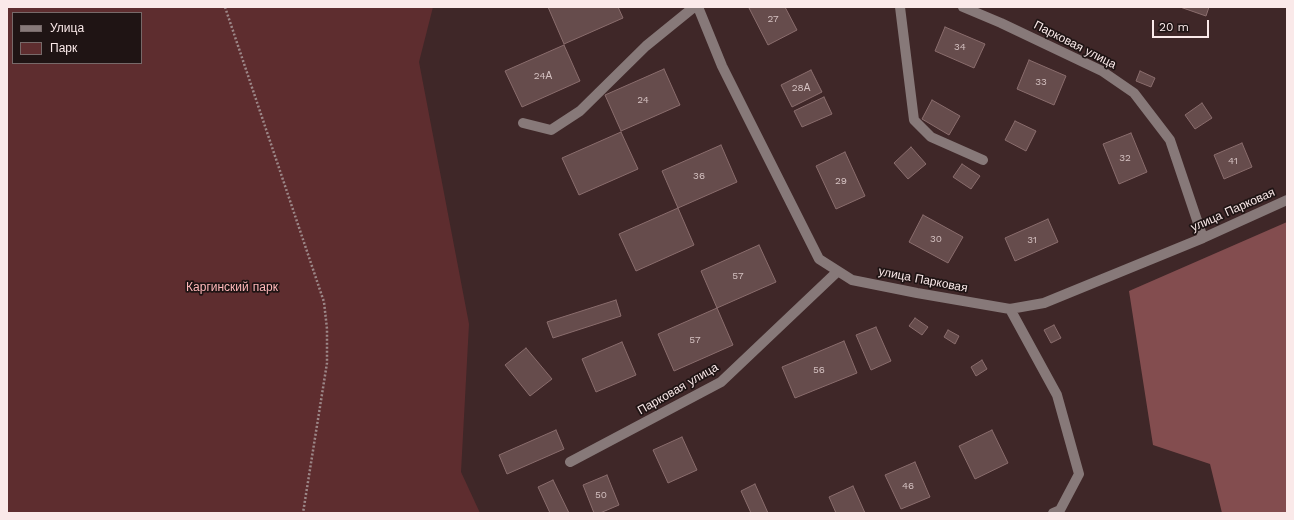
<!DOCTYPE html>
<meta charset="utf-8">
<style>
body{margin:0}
#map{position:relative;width:1294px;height:520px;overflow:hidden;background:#3f2728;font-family:"Work Sans",sans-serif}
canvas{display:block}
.frame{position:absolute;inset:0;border:8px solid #fae9e9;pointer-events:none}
.legend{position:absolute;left:12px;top:12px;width:130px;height:52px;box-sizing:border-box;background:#1f1414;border:1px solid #776969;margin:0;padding:5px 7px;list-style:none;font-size:12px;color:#fae9e9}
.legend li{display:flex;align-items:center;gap:8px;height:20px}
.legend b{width:20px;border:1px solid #776969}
.scale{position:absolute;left:1152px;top:20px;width:57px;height:18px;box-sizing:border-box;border:2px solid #fae9e9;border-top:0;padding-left:5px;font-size:12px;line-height:14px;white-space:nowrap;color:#fae9e9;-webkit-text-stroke:3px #1f1414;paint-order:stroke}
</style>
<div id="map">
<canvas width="1294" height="520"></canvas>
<div class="frame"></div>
<ul class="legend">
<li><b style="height:5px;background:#877979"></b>Улица</li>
<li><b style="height:11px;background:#5e2d2f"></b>Парк</li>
</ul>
<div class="scale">20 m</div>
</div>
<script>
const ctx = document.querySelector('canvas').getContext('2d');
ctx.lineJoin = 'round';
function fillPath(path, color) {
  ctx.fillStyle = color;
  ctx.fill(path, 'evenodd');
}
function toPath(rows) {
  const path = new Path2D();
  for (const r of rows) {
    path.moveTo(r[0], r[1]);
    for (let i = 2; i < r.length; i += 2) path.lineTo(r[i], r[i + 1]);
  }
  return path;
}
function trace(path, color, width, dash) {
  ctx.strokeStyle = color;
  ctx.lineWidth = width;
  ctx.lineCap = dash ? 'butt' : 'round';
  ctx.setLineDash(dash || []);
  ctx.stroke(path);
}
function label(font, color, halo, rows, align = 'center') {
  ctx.font = font + ' "Work Sans",sans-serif';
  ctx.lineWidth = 3.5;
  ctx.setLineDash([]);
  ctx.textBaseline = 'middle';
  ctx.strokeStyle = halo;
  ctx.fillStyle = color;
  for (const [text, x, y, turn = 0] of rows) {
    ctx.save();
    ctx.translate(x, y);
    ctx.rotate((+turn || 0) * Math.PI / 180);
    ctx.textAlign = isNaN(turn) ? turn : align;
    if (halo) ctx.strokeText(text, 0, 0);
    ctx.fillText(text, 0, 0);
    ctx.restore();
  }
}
const green = toPath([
 [7,7,433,7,419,62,469,324,461,472,480,513,7,513],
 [13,13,141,13,141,63,13,63]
]);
const forest = toPath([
 [1287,222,1287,513,1222,513,1210,464,1153,445,1129,291]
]);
const building = toPath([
 [548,7,618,7,623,18,564,44,548,7],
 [752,7,785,7,797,30,768,45,749,8,752,7],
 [1180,7,1209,7,1206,16,1180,7],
 [945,27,985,44,974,68,935,51,945,27],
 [564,45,580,81,522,107,505,71,564,45],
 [1029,60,1066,76,1054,105,1017,89,1029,60],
 [664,69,680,105,621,131,605,95,664,69],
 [811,70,822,92,792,107,781,85,811,70],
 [1140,71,1155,78,1151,87,1136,81,1140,71],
 [824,97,832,114,802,127,794,111,824,97],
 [932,100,960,116,949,135,922,119,932,100],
 [1202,103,1212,118,1195,129,1185,115,1202,103],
 [1015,121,1036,131,1026,151,1005,140,1015,121],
 [621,132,638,169,579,195,562,158,621,132],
 [1131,133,1147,172,1119,184,1103,144,1131,133],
 [1242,143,1252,167,1224,179,1214,155,1242,143],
 [721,145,737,182,678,208,662,171,721,145],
 [911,147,926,164,908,179,894,163,911,147],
 [845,152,865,196,836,209,816,166,845,152],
 [962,164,980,176,971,189,953,177,962,164],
 [678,208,694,245,636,271,619,234,678,208],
 [923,215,963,237,948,263,909,242,923,215],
 [1048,219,1058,242,1015,261,1005,238,1048,219],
 [759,245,776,282,717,308,701,271,759,245],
 [616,300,621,316,553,338,547,322,616,300],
 [717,308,733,345,674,371,658,334,717,308],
 [915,318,928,327,922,335,909,326,915,318],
 [1054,325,1061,338,1051,343,1044,330,1054,325],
 [876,327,891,361,871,370,856,335,876,327],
 [948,330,959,336,955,344,944,337,948,330],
 [844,341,857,373,795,398,782,367,844,341],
 [622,342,636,375,596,392,582,359,622,342],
 [526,348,552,379,530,396,505,365,526,348],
 [982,360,987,369,976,376,971,367,982,360],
 [556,430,564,449,507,474,499,455,556,430],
 [992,430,1008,463,975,479,959,446,992,430],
 [682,437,697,470,668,483,653,450,682,437],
 [915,462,930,497,901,509,885,475,915,462],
 [607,475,619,505,600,513,594,513,583,485,607,475],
 [553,480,569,513,550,513,538,487,553,480],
 [755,484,768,513,751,513,741,491,755,484],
 [853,486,865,513,836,513,829,497,853,486]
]);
const path = toPath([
 [225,7,324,302,327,329,327,363,303,513]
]);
const minor = toPath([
 [698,7,722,66,746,114,819,259,852,280,917,293,1010,309,1044,303,1203,238,1287,200],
 [900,7,914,120,931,137,983,160],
 [963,7,1001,23,1102,71,1134,93,1170,140,1203,238],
 [523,123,551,130,580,111,646,46,694,7],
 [1010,309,1057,395,1079,474,1060,510,1053,513],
 [570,462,721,382,838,271]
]);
const numberNames = [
 ["27",773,19],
 ["34",960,47],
 ["24А",543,76],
 ["33",1041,82],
 ["28А",801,88],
 ["24",643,100],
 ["32",1125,158],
 ["41",1233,161],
 ["36",699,176],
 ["29",841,181],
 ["30",936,239],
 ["31",1032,240],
 ["57",738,276],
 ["57",695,340],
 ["56",819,370],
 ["46",908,486],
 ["50",601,495]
];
const streetNames = [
 ["Парковая улица",1075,45,27],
 ["улица Парковая",1233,210,-24],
 ["улица Парковая",923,280,11],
 ["Парковая улица",678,389,-30]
];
const parkNames = [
 ["Каргинский парк",232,287]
];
fillPath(green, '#5e2d2f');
fillPath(forest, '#834d4f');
fillPath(building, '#664c4c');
trace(building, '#8a6d6d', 1);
trace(path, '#9c8788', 2.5, [2, 2]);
trace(minor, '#877979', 10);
label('10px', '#d5c2c2', null, numberNames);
label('12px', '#fae9e9', '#1f1414', streetNames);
label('12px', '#feb7b9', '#1f1414', parkNames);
</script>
